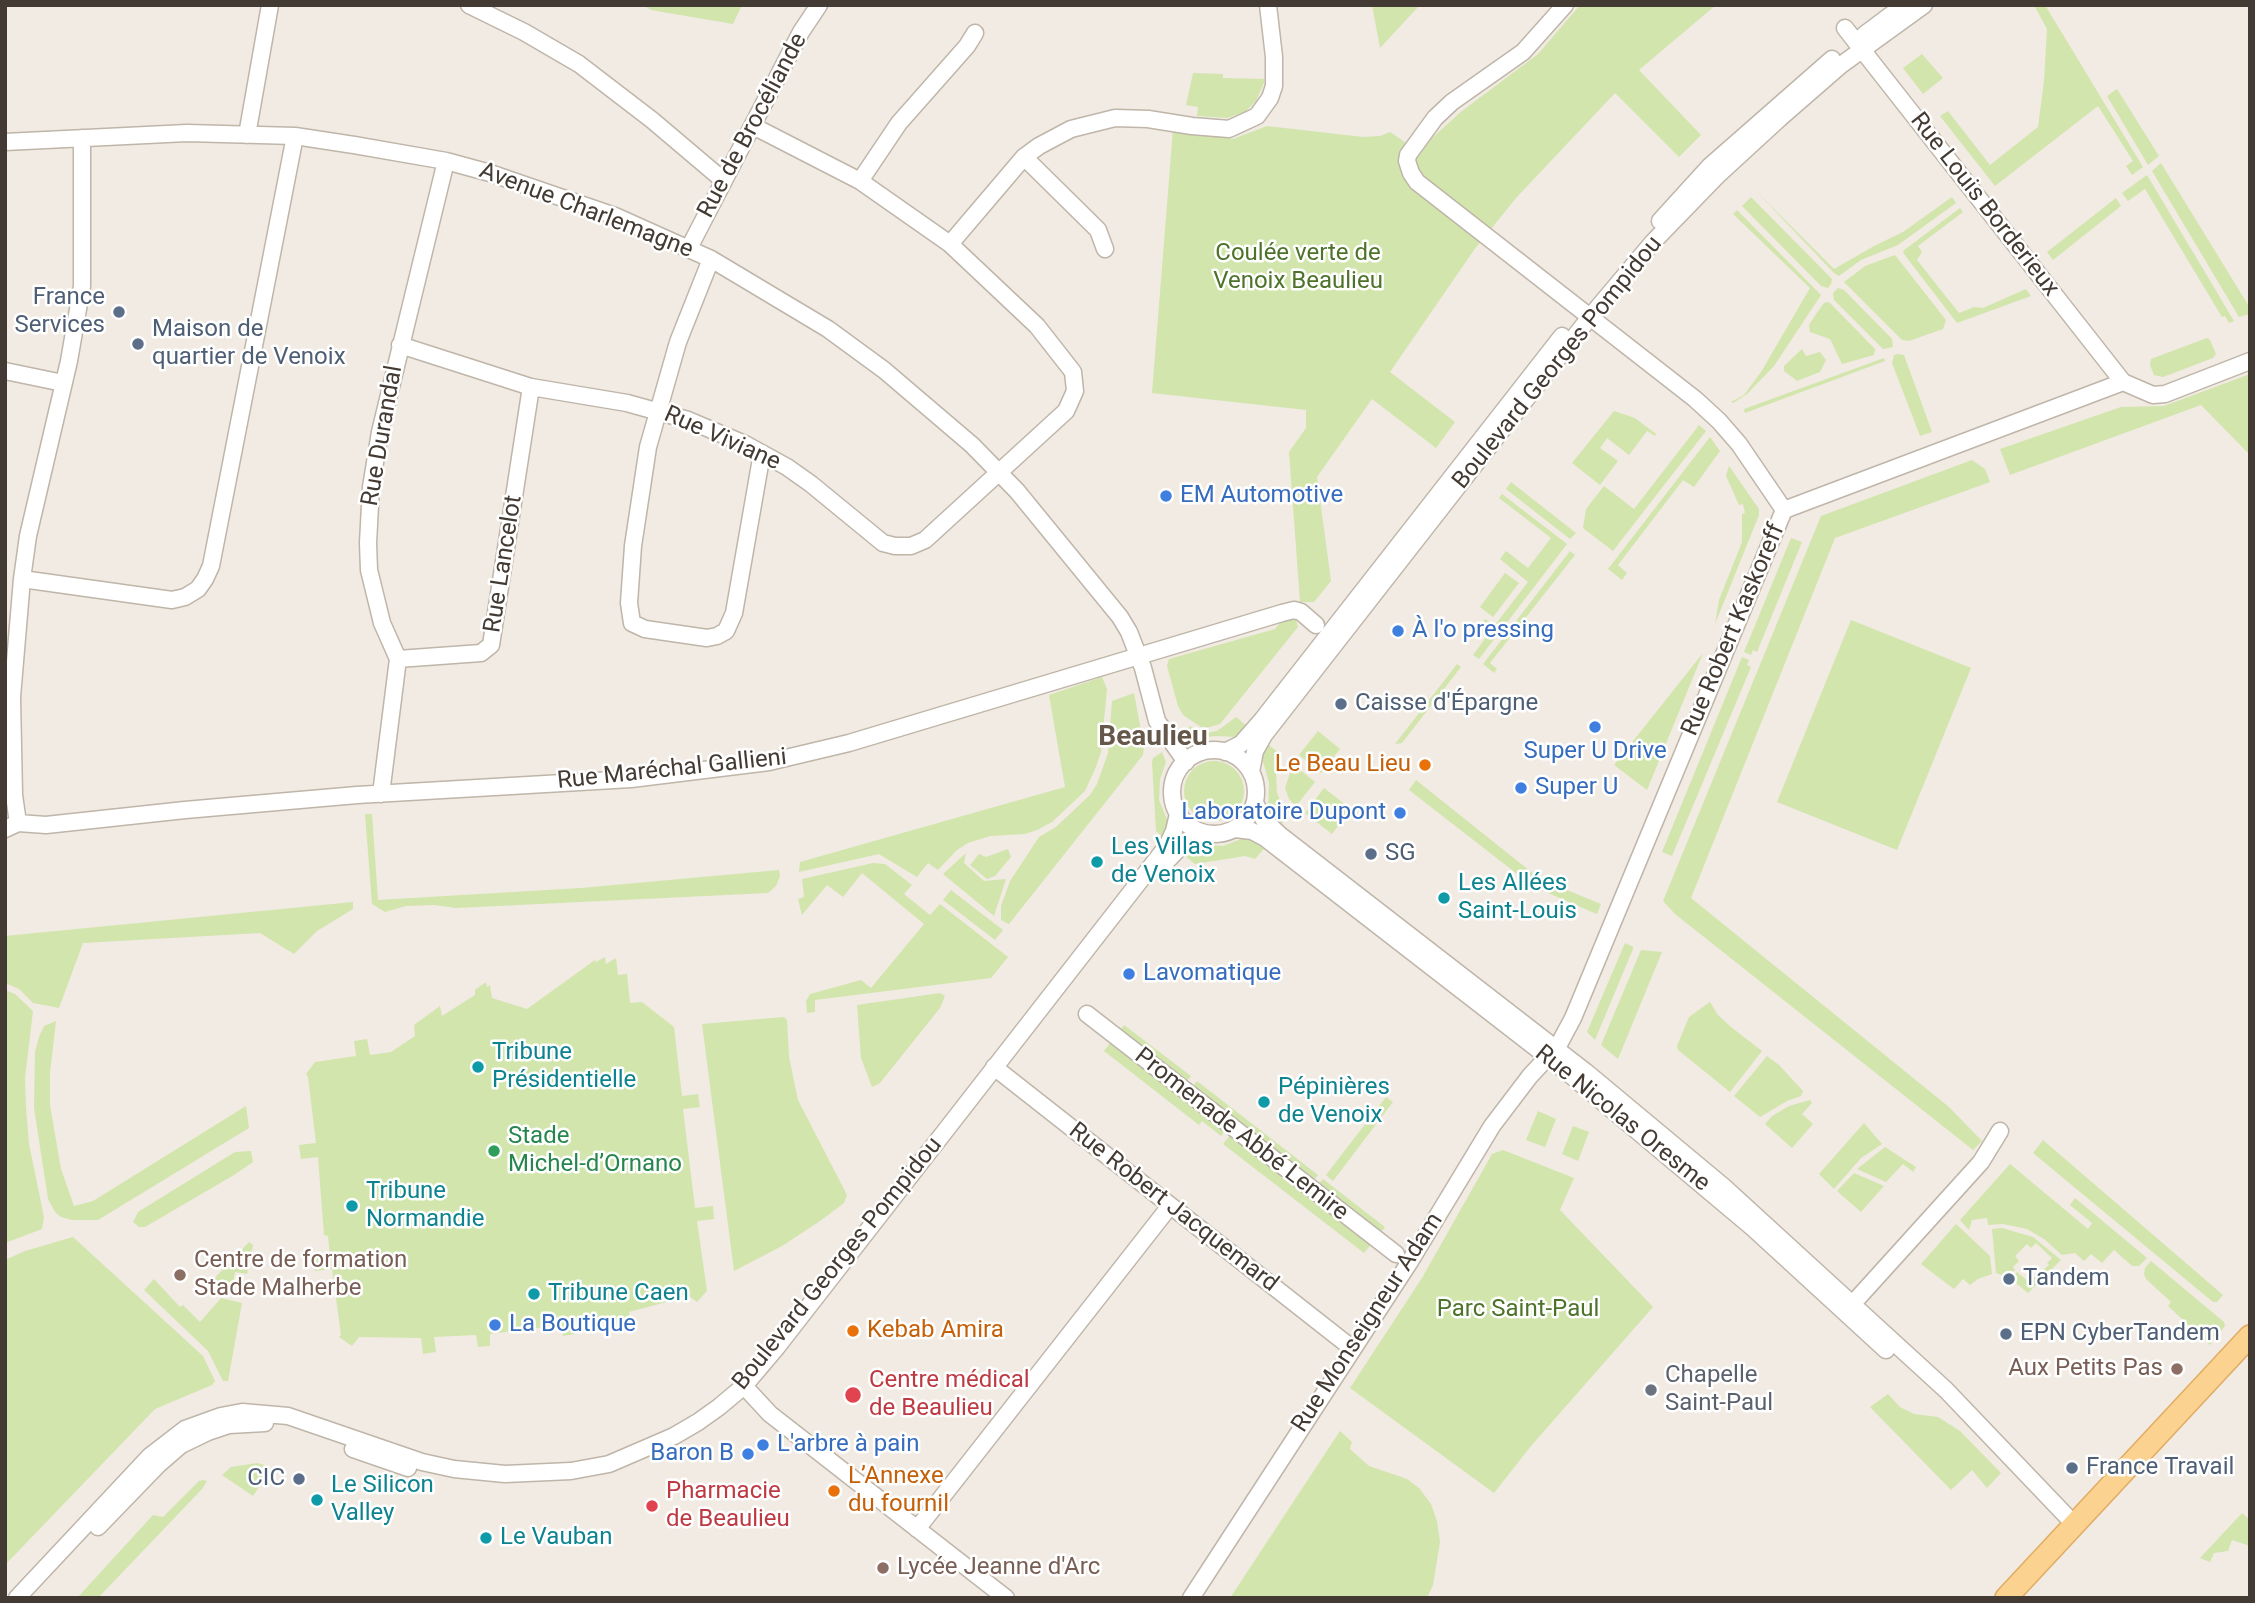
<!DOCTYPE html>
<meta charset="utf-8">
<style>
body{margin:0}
#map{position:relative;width:2255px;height:1603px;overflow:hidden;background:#f1ebe3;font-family:Roboto,sans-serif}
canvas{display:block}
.frame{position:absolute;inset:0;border:7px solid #433b33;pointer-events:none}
</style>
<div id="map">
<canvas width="2255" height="1603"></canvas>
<div class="frame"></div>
</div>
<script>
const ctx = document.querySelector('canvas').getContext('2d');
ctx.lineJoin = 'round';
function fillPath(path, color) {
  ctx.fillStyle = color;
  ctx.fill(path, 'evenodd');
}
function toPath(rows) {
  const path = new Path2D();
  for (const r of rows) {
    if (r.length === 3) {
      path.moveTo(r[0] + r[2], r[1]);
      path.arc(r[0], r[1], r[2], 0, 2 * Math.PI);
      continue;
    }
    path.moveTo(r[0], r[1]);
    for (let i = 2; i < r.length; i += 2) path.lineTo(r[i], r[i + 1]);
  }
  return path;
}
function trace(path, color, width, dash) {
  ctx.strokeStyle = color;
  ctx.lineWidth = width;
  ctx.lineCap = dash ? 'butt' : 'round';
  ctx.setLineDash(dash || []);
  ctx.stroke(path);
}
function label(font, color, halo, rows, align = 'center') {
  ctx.font = font + ' Roboto,sans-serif';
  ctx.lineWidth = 5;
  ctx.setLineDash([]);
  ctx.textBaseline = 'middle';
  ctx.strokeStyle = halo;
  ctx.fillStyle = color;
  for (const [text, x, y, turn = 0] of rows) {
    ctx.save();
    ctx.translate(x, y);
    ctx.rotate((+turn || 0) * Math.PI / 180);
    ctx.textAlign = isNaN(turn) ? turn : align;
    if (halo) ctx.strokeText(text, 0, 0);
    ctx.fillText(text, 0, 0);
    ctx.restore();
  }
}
const green = toPath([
 [643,5,742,5,733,24,651,10],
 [1372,5,1420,5,1380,48],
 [1580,5,1716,5,1639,70,1701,135,1679,157,1615,93,1516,198,1474,250,1390,372,1455,422,1436,448,1372,399,1317,477,1331,581,1314,602,1300,602,1289,452,1306,428,1306,410,1152,393,1173,129,1233,139,1267,126,1363,137,1380,136,1390,132,1421,153,1432,138,1462,111,1538,54],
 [2034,5,2045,5,2143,167,2132,175,2126,166,2133,161,2098,106,1995,186,1940,116,1948,111,1990,165,2038,127,2044,81,2047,29],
 [1922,54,1943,78,1923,94,1903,68],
 [1193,73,1223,74,1223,78,1264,79,1264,83,1256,101,1245,112,1227,118,1197,116,1198,107,1186,105],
 [2117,89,2159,156,2148,165,2107,96],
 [2161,163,2250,308,2250,314,2239,317,2152,171],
 [2147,175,2234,321,2229,323,2225,316,2222,317,2145,189,2128,201,2122,193],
 [1757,192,1834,269,1874,246,1903,232,1952,197,1956,203,1898,245,1861,260,1839,276,1834,273],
 [1751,197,1832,279,1831,284,1828,288,1821,286,1742,206],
 [2116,198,2121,206,2053,260,2047,252],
 [1960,208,1963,212,1918,246,1922,252,1917,260,1959,313,1974,307,1983,308,2026,289,2031,296,1957,323,1904,254,1903,251],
 [1737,210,1821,295,1774,366,1747,394,1733,403,1731,402,1744,395,1761,372,1810,288,1733,214],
 [1895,255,1946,320,1943,329,1909,341,1902,340,1844,282,1865,266],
 [1838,288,1844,290,1892,339,1893,347,1883,349,1834,300,1833,293],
 [1829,302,1875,349,1874,355,1842,364,1830,339,1810,332,1809,325,1816,314,1824,303],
 [2207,338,2210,340,2216,354,2213,358,2163,377,2154,375,2150,365,2151,359],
 [1802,349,1806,356,1820,352,1826,360,1820,372,1797,381,1784,371,1784,366],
 [1898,354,1904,355,1932,432,1920,436,1892,363,1894,355],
 [1884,358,1885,361,1745,413,1744,409],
 [2250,374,2250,455,2201,405,2010,475,2000,449,2121,407,2164,406],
 [1614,411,1635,418,1656,434,1655,436,1647,431,1629,455,1607,438,1600,448,1618,461,1600,485,1572,463],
 [1699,425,1706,431,1613,551,1583,528,1586,509,1604,486,1634,509],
 [1710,437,1720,451,1694,487,1683,480,1618,565,1627,573,1622,580,1608,569],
 [1972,460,1985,469,1990,482,1835,538,1691,898,1949,1107,1982,1141,1973,1150,1675,914,1663,901,1821,516],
 [1729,466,1759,509,1759,515,1715,624,1719,600,1742,542,1742,514,1745,513,1743,504,1739,505,1726,476],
 [1511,482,1576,533,1570,539,1506,489],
 [1502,494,1567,544,1479,659,1473,655,1487,636,1478,629,1485,619,1495,625,1528,582,1500,559,1506,551,1528,568,1551,538,1499,498],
 [1791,538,1802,542,1757,652,1753,650,1751,655,1744,652],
 [1570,551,1575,555,1490,663,1497,669,1494,673,1483,664],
 [1505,573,1519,583,1493,617,1480,607],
 [1293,618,1296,620,1298,627,1220,724,1206,728,1201,727,1183,715,1178,706,1167,666,1169,659,1275,629,1280,623],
 [1851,620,1971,668,1897,850,1777,802],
 [1703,653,1647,790,1614,765],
 [1742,657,1749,660,1747,665,1751,667,1672,856,1662,852],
 [1457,664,1461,667,1402,743,1395,744],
 [1102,677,1107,689,1101,752,1096,767,1085,791,1052,822,1037,830,1025,834,990,836,968,843,957,850,938,870,928,863,917,877,879,854,799,872,800,862,1065,787,1049,695],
 [1134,693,1144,746,1143,755,1009,924,1001,920,1001,906,1010,881,1039,837,1056,827,1090,795,1097,784,1108,753,1112,701],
 [1236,717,1248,727,1237,737,1216,736,1189,739,1185,734,1190,726,1206,733,1217,731],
 [1318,731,1340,749,1321,773,1299,755],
 [1266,743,1282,755,1276,772,1277,793,1280,800,1291,812,1278,828,1268,812,1269,783,1262,758],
 [1162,752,1166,762,1160,779,1159,800,1169,824,1164,838,1156,831,1152,762,1153,758],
 [1214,791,30],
 [1293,764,1315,782,1296,806,1289,799,1285,788],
 [1416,780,1540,879,1601,904,1597,914,1534,887,1409,790],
 [1324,788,1351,809,1332,834,1305,813],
 [365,814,372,814,378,900,581,888,779,870,780,876,776,886,768,893,456,908,434,905,406,906,385,912,372,904],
 [1246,837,1267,845,1255,859,1245,856,1195,864,1180,852,1197,844,1223,846],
 [1008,849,1011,857,995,876,987,879,970,865,979,854,986,857],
 [966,853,964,863,984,881,1006,879,994,916,943,874],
 [873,863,885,864,912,885,904,894,930,915,940,904,1008,957,991,978,815,1000,815,1012,807,1013,806,1001,810,994,861,980,871,988,924,924,862,873,843,897,827,885,802,915,798,899,804,897,802,879],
 [951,890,1003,930,995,940,943,900],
 [353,902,353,909,317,931,294,954,260,933,83,943,59,1008,33,1003,19,989,5,983,5,936],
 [1625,943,1633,947,1633,949,1595,1040,1587,1032],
 [1641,950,1662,952,1618,1059,1601,1045],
 [605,957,606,964,616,958,618,975,627,974,630,1003,642,1002,674,1027,682,1096,698,1094,700,1107,683,1109,695,1208,713,1206,714,1219,697,1221,707,1291,697,1302,689,1296,629,1312,631,1328,618,1330,615,1315,574,1323,575,1334,563,1336,560,1325,490,1334,490,1346,478,1347,476,1335,434,1337,436,1352,423,1354,421,1338,359,1337,352,1346,339,1337,341,1335,332,1269,315,1271,313,1258,330,1256,328,1236,324,1235,318,1157,301,1159,299,1145,316,1143,308,1077,306,1074,315,1062,356,1056,354,1041,367,1039,370,1055,391,1052,415,1036,414,1025,440,1006,442,1016,475,995,475,990,486,982,487,987,490,985,492,998,527,1009,595,960,596,962],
 [5,990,15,994,33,1011,25,1078,26,1107,29,1144,44,1217,42,1229,5,1243],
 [940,993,945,996,940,1008,880,1083,872,1087,861,1058,857,1005],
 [1710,1002,1718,1015,1731,1027,1762,1051,1730,1092,1678,1050,1677,1046,1689,1017],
 [784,1017,787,1020,789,1057,798,1100,847,1195,844,1203,820,1221,782,1246,734,1271,702,1024],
 [56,1021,50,1073,50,1105,61,1169,74,1206,93,1201,246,1106,249,1128,98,1220,72,1220,61,1217,55,1212,48,1199,34,1108,35,1052,39,1037,44,1026],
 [1124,1025,1191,1076,1184,1085,1118,1033],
 [1113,1039,1228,1127,1221,1136,1202,1121,1199,1125,1104,1051],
 [1767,1056,1779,1065,1803,1091,1801,1096,1787,1101,1760,1117,1734,1096],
 [1197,1081,1318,1175,1311,1184,1190,1090],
 [1386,1097,1393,1102,1333,1181,1326,1175],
 [1810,1100,1812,1103,1802,1114,1813,1124,1792,1148,1765,1124,1772,1116,1789,1106],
 [1538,1111,1556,1119,1545,1147,1526,1140],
 [1864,1123,1882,1144,1861,1158,1834,1189,1819,1174],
 [1573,1126,1589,1132,1578,1161,1562,1154],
 [1233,1132,1374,1241,1364,1253,1223,1144],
 [2043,1140,2223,1295,2217,1302,2213,1302,2033,1153],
 [1885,1147,1916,1167,1913,1172,1903,1164,1886,1182,1857,1169],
 [1503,1150,1574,1178,1560,1210,1653,1307,1531,1446,1494,1493,1350,1388,1422,1278,1492,1154],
 [251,1151,253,1162,234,1175,145,1227,139,1227,133,1222,138,1212,235,1152],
 [2010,1164,2088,1229,2092,1223,2070,1205,2075,1198,2147,1258,2139,1266,2132,1266,2114,1250,2102,1263,2091,1254,2084,1261,2075,1253,2062,1255,2044,1239,2027,1229,2003,1224,1988,1225,1987,1218,1972,1220,1969,1230,1960,1220],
 [1854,1173,1884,1186,1861,1212,1837,1191],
 [1323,1179,1385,1227,1378,1236,1316,1187],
 [1956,1224,1990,1256,1992,1274,1978,1279,1970,1285,1963,1279,1954,1289,1921,1264],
 [2002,1228,2033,1237,2061,1260,2028,1293,2011,1279,2017,1272,2029,1282,2049,1265,2047,1263,2052,1258,2036,1243,2031,1248,2027,1244,2015,1256,2019,1261,2013,1267,2015,1270,2008,1277,1996,1273,1992,1229],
 [73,1237,203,1356,215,1381,212,1385,155,1409,5,1565,5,1260,25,1251],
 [249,1242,253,1245,247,1274,235,1272,232,1289,218,1286,212,1281],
 [2151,1261,2224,1322,2225,1326,2210,1345,2168,1306,2171,1302,2146,1279,2144,1274,2145,1268],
 [154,1279,180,1307,183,1305,200,1322,221,1298,242,1303,228,1381,223,1381,208,1351,144,1290],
 [1888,1394,1900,1407,1914,1414,1938,1417,1960,1431,2001,1473,1987,1488,1972,1470,1951,1490,1870,1407],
 [1340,1431,1352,1442,1350,1449,1369,1466,1407,1479,1419,1488,1431,1504,1437,1521,1440,1542,1433,1585,1427,1598,1230,1598],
 [257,1463,268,1466,270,1470,253,1496,222,1475,231,1467],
 [203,1480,207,1481,203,1488,98,1598,77,1598,153,1515,163,1517,199,1481],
 [2242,1513,2250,1520,2250,1546,2232,1540,2228,1551,2214,1553,2210,1562,2200,1558]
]);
const minor = toPath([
 [469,5,524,32,579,64,652,120,724,181],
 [1565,5,1523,52,1452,102,1435,118,1408,155,1407,161,1411,173,1417,182,1695,399,1719,421,1739,444,1784,510],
 [1845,28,2123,382],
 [1864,35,1904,5],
 [247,135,270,5],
 [5,142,187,133,295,136,354,145,446,161,490,173,615,216,711,259,828,329,884,370,972,445,1017,491,1120,617,1129,632,1143,668,1157,721,1186,762],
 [1024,157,1098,230,1105,249],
 [860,181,899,123,967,46,975,33],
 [1660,221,1710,166,1832,59],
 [950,244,1024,157,1039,146,1071,129,1115,118,1148,119,1192,126,1229,129,1257,116,1270,98,1274,86,1274,57,1268,5],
 [689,248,801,32,819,5],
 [711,259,678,342,648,447,633,546,629,603,632,623,645,629,707,638,717,636,726,631,734,613,762,453],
 [400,345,531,387,627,403,688,420,745,444,787,467,811,484,883,543,895,546,911,546,925,540,1066,411,1075,391,1073,372,1037,326,950,244,860,181,753,126],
 [5,371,63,383],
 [22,579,172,600,185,597,198,589,205,579,211,566,295,136],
 [398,659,481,653,491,645,531,387],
 [1214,792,42],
 [1225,752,1241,744,1262,720,1562,336],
 [1251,772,1255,751,1264,735,1590,317,1653,242,1719,174,1780,118,1841,65,1924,5],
 [381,794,398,659,382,623,369,570,368,543,371,487,380,432,446,161],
 [1255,803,1264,820,1280,835,1586,1072,1724,1187,1946,1390,2074,1524],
 [18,823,14,795,12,697,22,579,28,536,69,361,82,286,82,138],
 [5,829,18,823,46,825,185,810,357,795,631,779,769,762,849,743,1282,613,1294,610,1301,612,1316,625],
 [1235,829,1252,831,1265,838,1567,1072,1753,1228,1886,1350],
 [1166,862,1186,841,1205,833],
 [1087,1014,1396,1254],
 [994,1067,1353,1349],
 [1847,1310,1981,1162,2000,1131],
 [744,1386,770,1414,1006,1598],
 [353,1449,408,1468],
 [98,1527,159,1464,181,1445,208,1432,229,1425,265,1423],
 [917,1529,1170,1206],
 [17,1598,150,1456,185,1429,221,1416,242,1412,288,1416,422,1462,454,1469,505,1474,571,1471,609,1464,674,1436,698,1422,719,1407,744,1386,777,1347,1167,846,1174,831,1178,814],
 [1191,1598,1409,1263,1492,1126,1530,1076,1558,1046,1573,1018,1784,510,2123,382,2153,395,2165,394,2250,361]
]);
const major = toPath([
 [2006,1598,2250,1336]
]);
const markers = [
 [119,312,7,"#5c6f8a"],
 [138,344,7,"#5c6f8a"],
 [1166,496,7,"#3f7fe0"],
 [1398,631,7,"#3f7fe0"],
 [1341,704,7,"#5c6f8a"],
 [1595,727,7,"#3f7fe0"],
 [1425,765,7,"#e8710a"],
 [1521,788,7,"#3f7fe0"],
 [1400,813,7,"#3f7fe0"],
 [1371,854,7,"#5c6f8a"],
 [1097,862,7,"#0f9aa8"],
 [1444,898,7,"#0f9aa8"],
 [1129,974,7,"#3f7fe0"],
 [478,1067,7,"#0f9aa8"],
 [1264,1102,7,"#0f9aa8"],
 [494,1151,7,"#2e9e5b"],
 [352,1206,7,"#0f9aa8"],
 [180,1275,7,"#8d6e63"],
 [2009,1279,7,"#5c6f8a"],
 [534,1294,7,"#0f9aa8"],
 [495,1325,7,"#3f7fe0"],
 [853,1331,7,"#e8710a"],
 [2006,1334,7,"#5c6f8a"],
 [2177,1369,7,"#8d6e63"],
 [1651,1390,7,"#6b7280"],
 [853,1395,9,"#e0444e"],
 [763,1445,7,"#3f7fe0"],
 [748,1454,7,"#3f7fe0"],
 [2072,1468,7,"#5c6f8a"],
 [299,1479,7,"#5c6f8a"],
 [834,1491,7,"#e8710a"],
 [317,1500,7,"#0f9aa8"],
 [652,1506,7,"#e0444e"],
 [486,1538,7,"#0f9aa8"],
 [883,1568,7,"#8d6e63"]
];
const streetNames = [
 ["Rue de Brocéliande",753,126,-62],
 ["Rue Louis Borderieux",1984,205,52],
 ["Avenue Charlemagne",586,211,21],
 ["Boulevard Georges Pompidou",1558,363,-51],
 ["Rue Durandal",383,436,-80],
 ["Rue Viviane",722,439,24],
 ["Rue Lancelot",504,564,-81],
 ["Rue Robert Kaskoreff",1734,630,-67],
 ["Rue Maréchal Gallieni",672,770,-6],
 ["Rue Nicolas Oresme",1622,1119,39],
 ["Promenade Abbé Lemire",1241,1135,38],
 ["Rue Robert Jacquemard",1173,1208,38],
 ["Boulevard Georges Pompidou",838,1264,-51],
 ["Rue Monseigneur Adam",1368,1323,-57]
];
const parkNames = [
 ["Coulée verte de",1298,254],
 ["Venoix Beaulieu",1298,282],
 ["Parc Saint-Paul",1518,1310]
];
const serviceNames = [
 ["France",105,298,"right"],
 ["Services",105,326,"right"],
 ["Maison de",152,330],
 ["quartier de Venoix",152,358],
 ["Caisse d'Épargne",1355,704],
 ["SG",1385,854],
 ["Tandem",2023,1279],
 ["EPN CyberTandem",2020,1334],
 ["France Travail",2086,1468],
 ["CIC",285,1479,"right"]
];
const shopNames = [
 ["EM Automotive",1180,496],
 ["À l'o pressing",1412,631],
 ["Super U Drive",1595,752,"center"],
 ["Super U",1535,788],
 ["Laboratoire Dupont",1386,813,"right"],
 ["Lavomatique",1143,974],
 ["La Boutique",509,1325],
 ["L'arbre à pain",777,1445],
 ["Baron B",734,1454,"right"]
];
const foodNames = [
 ["Le Beau Lieu",1411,765,"right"],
 ["Kebab Amira",867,1331],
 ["L’Annexe",848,1477],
 ["du fournil",848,1505]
];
const cultureNames = [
 ["Les Villas",1111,848],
 ["de Venoix",1111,876],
 ["Les Allées",1458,884],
 ["Saint-Louis",1458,912],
 ["Tribune",492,1053],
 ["Présidentielle",492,1081],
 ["Pépinières",1278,1088],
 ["de Venoix",1278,1116],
 ["Tribune",366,1192],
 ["Normandie",366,1220],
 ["Tribune Caen",548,1294],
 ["Le Silicon",331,1486],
 ["Valley",331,1514],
 ["Le Vauban",500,1538]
];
const leisureNames = [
 ["Stade",508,1137],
 ["Michel-d’Ornano",508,1165]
];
const educationNames = [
 ["Centre de formation",194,1261],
 ["Stade Malherbe",194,1289],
 ["Aux Petits Pas",2163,1369,"right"],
 ["Lycée Jeanne d'Arc",897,1568]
];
const worshipNames = [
 ["Chapelle",1665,1376],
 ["Saint-Paul",1665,1404]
];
const healthNames = [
 ["Centre médical",869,1381],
 ["de Beaulieu",869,1409],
 ["Pharmacie",666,1492],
 ["de Beaulieu",666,1520]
];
const quarterNames = [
 ["Beaulieu",1153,738]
];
fillPath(green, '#d2e5ac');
trace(minor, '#bfb5a9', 19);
trace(major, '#e0ac62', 24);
trace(minor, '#fff', 16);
trace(major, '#fcd291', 21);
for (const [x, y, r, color] of markers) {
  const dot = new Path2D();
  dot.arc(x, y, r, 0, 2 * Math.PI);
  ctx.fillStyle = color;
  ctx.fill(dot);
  trace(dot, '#fff', 2.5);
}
label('24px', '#433b33', '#fff', streetNames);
label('24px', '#4d7229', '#fff', parkNames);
label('24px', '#4e5e75', '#fff', serviceNames, 'left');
label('24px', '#366cbe', '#fff', shopNames, 'left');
label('24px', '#c56008', '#fff', foodNames, 'left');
label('24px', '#0d838f', '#fff', cultureNames, 'left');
label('24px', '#27864d', '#fff', leisureNames, 'left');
label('24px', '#785e54', '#fff', educationNames, 'left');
label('24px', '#5b616d', '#fff', worshipNames, 'left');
label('24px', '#be3a42', '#fff', healthNames, 'left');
label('bold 28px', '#65584b', '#fff', quarterNames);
</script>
